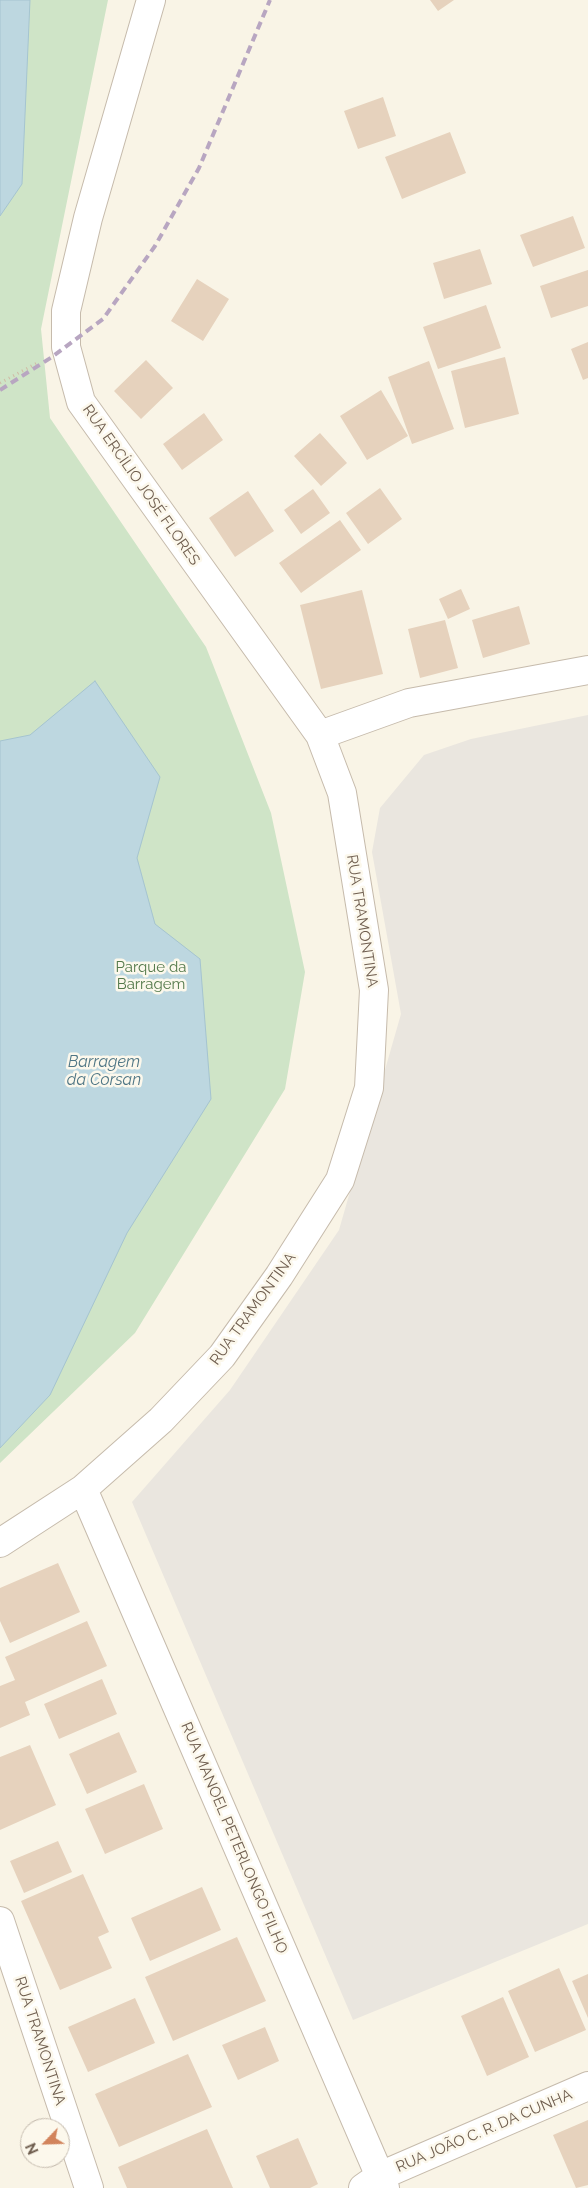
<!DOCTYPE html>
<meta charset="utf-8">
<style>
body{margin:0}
#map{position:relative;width:588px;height:2188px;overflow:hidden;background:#f9f4e6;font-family:Raleway,sans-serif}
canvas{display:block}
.north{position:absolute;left:20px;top:2118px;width:50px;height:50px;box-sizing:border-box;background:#fcf8ec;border:1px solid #c4baad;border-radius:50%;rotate:246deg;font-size:14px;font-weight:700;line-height:20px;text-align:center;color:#6f5e4f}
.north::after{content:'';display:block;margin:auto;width:18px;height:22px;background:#d2845c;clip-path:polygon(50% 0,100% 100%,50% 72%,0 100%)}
</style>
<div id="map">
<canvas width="588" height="2188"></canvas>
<div class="north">N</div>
</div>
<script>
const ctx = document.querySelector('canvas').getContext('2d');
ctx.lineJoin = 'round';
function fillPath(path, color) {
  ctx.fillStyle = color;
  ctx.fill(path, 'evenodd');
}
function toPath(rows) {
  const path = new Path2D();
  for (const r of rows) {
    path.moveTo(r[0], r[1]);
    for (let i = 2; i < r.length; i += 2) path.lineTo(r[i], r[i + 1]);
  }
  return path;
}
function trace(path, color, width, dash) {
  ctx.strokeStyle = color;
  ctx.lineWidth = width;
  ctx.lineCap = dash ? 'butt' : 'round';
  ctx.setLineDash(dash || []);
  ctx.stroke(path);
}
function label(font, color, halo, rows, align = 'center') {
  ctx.font = font + ' Raleway,sans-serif';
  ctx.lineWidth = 5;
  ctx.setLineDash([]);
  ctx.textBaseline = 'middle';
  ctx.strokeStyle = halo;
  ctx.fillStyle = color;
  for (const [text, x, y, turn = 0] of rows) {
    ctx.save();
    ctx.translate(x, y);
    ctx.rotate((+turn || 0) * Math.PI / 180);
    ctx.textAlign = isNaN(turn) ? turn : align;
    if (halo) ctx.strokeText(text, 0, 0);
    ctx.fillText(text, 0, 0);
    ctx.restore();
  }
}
const industrial = toPath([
 [588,715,588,1924,353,2020,132,1502,230,1390,339,1230,401,1014,372,852,380,808,424,755,471,739]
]);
const green = toPath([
 [0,0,108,0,41,329,50,418,206,647,271,813,305,972,285,1089,135,1333,0,1463]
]);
const water = toPath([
 [0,0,30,0,22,184,0,216,0,0],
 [95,681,160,777,137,858,155,924,200,959,211,1099,127,1233,50,1395,0,1448,0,741,30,735,95,681]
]);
const building = toPath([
 [430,0,454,0,438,11],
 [383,97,396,136,358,149,344,111],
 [450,132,466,173,402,199,385,157],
 [573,216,585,248,533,267,520,235],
 [480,249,492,284,444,299,433,263],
 [588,270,588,306,551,318,540,286],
 [197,279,229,299,203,341,171,321],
 [486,305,501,348,438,369,423,327],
 [588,342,588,378,583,380,571,349],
 [505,357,519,414,465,428,451,371],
 [146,360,173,388,141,419,114,391],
 [429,361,454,429,412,444,388,377],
 [381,390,408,436,367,460,340,416],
 [204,413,223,440,182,470,163,444],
 [320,433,347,463,321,486,294,456],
 [380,488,402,519,368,544,346,513],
 [313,489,330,513,301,534,284,510],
 [248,491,274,531,235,557,209,518],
 [340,520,361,550,301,593,279,563],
 [461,589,470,609,448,619,439,599],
 [362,590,383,674,321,689,300,605],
 [519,606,530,644,483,658,472,620],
 [445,620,458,668,420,678,408,629],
 [58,1563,80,1612,10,1643,0,1621,0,1588],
 [87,1621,107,1666,25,1702,30,1715,0,1728,0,1686,15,1680,5,1657],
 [102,1679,117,1714,59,1739,44,1704],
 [119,1732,137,1772,87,1794,69,1754],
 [30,1745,56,1805,0,1830,0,1757],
 [144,1784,163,1829,105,1854,85,1809],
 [58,1841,72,1872,24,1893,10,1861],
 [83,1874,109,1932,98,1937,112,1968,60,1990,21,1901],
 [202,1887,221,1930,150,1961,131,1918],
 [237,1937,266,2001,173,2041,145,1977],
 [559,1968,586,2030,535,2052,508,1991],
 [588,1974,588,2018,572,1981],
 [503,1997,529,2057,487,2076,461,2016],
 [135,1998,155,2043,88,2072,68,2027],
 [265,2027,279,2061,238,2080,222,2045],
 [188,2054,212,2107,119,2147,95,2094],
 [588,2120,588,2185,576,2188,553,2135],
 [207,2129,233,2188,127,2188,118,2167],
 [298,2138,318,2184,310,2188,270,2188,256,2156]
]);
const path = toPath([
 [0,383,39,362]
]);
const minor = toPath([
 [320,735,409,703,588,670],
 [83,1489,385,2188],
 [0,1543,83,1489,161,1420,222,1356,279,1276,340,1180,369,1088,374,990,342,793,320,735,81,402,66,347,66,311,88,218,151,0],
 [0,1921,89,2188],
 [363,2188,380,2176,588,2086]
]);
const rail = toPath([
 [0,390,52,357,103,319,155,246,199,168,270,0]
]);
const streetNames = [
 ["RUA ERCÍLIO JOSÉ FLORES",141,485,55],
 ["RUA TRAMONTINA",362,921,81],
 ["RUA TRAMONTINA",253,1309,-54],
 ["RUA MANOEL PETERLONGO FILHO",234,1838,67],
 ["RUA TRAMONTINA",40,2041,72],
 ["RUA JOÃO C. R. DA CUNHA",484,2131,-23]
];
const parkNames = [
 ["Parque da",151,967],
 ["Barragem",151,984]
];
const waterNames = [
 ["Barragem",104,1062],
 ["da Corsan",104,1080]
];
fillPath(industrial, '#eae6df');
fillPath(green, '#cfe4c7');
fillPath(water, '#bdd7e0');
trace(water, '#a5c4d0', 1);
fillPath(building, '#e6d2bd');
trace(minor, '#c6bbac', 30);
trace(path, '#cfbaa5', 3, [1, 4]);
trace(minor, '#fff', 28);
trace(rail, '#b8a6c1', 4, [8, 5]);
label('15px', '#6f5e4f', '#fcf8ec', streetNames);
label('15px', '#54794b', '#fcf8ec', parkNames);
label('italic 16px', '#4f7685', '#fcf8ec', waterNames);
</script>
